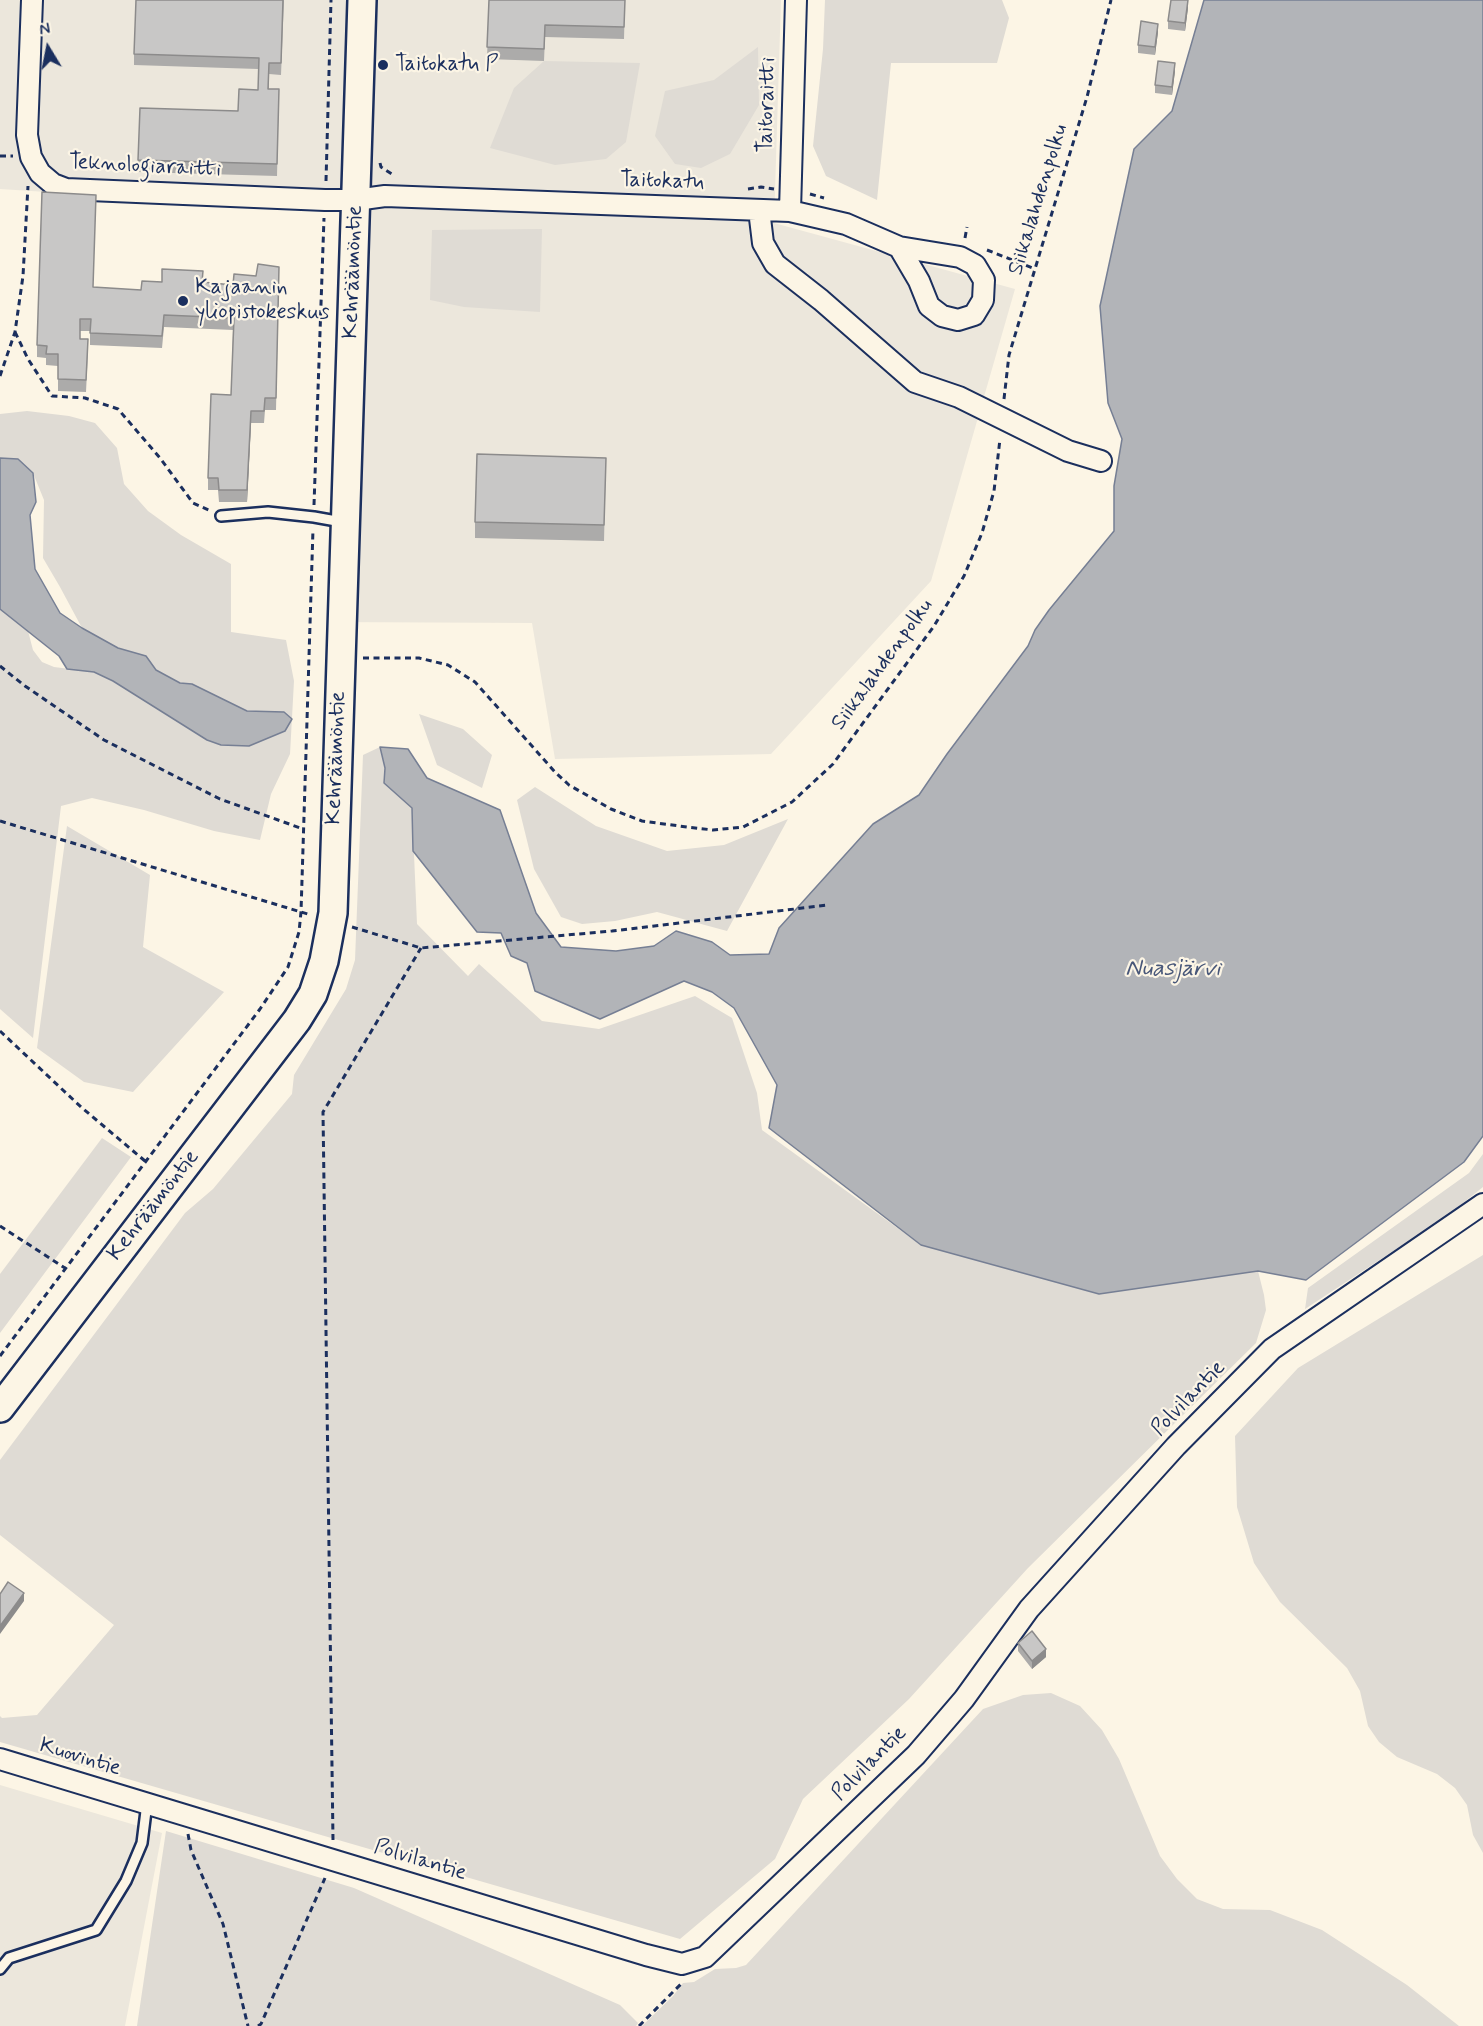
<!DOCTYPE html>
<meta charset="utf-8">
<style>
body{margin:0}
#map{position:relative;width:1483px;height:2026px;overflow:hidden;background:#fcf5e5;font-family:Mynerve,sans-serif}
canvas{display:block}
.north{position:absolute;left:18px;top:18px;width:60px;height:60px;-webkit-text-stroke:4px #fcf5e5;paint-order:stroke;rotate:350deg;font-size:16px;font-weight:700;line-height:24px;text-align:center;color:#1b2f5e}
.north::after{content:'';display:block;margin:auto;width:21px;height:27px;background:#1b2f5e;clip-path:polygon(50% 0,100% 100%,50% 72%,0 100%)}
</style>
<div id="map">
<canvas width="1483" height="2026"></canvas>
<div class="north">N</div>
</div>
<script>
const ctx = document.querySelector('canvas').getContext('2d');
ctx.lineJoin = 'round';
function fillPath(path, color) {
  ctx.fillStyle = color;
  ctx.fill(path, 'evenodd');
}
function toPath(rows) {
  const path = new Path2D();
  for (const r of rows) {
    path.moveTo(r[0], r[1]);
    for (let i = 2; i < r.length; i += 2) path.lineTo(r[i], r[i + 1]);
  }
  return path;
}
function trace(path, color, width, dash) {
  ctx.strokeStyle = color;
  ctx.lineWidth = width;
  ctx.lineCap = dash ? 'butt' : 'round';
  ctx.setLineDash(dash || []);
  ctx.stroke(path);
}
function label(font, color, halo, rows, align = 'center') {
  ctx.font = font + ' Mynerve,sans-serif';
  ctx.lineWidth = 4.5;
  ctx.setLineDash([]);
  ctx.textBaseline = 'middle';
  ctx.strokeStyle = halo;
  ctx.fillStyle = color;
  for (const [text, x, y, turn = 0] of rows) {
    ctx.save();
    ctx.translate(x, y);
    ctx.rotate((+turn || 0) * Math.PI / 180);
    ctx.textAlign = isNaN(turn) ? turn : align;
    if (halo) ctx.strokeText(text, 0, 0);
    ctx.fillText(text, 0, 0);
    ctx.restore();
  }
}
const built = toPath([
 [0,0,781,0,774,223,1015,289,931,581,771,754,555,759,532,623,329,622,343,211,0,189],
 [0,1785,162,1833,125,2026,0,2026]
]);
const green = toPath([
 [825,0,1002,0,1009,18,997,63,891,63,877,200,826,176,813,146,823,49],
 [758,47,759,105,730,154,701,168,675,164,655,136,665,91,714,80],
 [544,61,640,63,626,142,606,159,555,165,490,148,514,88],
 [542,229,540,312,464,307,430,300,432,230],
 [27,411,69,416,95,423,117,448,124,484,148,511,181,535,231,564,231,632,286,640,294,681,290,754,271,794,260,840,214,831,144,810,92,798,61,806,33,1038,0,1009,0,609,28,631,33,650,42,662,54,667,94,672,113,681,207,740,284,712,247,711,192,684,180,683,156,670,146,656,118,648,82,628,60,587,43,558,44,500,33,473,18,459,0,458,0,414],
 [419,714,463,729,492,755,482,788,437,765],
 [380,747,385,768,384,783,412,808,417,924,468,976,479,964,542,1021,599,1029,695,996,732,1018,757,1093,762,1130,921,1245,1186,1280,1258,1271,1264,1295,1266,1310,1256,1343,1028,1568,909,1699,803,1799,775,1859,680,1939,0,1742,0,1716,2,1718,37,1715,114,1625,0,1535,0,1460,185,1213,213,1189,292,1094,294,1075,346,989,355,960,363,755],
 [535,787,596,826,667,851,724,845,788,819,727,931,657,912,615,921,582,924,561,917,534,869,517,800],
 [67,826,150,875,143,947,224,992,133,1092,84,1082,37,1048],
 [102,1138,131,1157,0,1333,0,1274],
 [1483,1154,1483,1187,1448,1215,1305,1309,1308,1288,1469,1173],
 [1483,1255,1483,1853,1473,1835,1467,1805,1455,1788,1437,1774,1397,1757,1379,1742,1368,1726,1360,1691,1347,1668,1280,1602,1254,1563,1237,1507,1235,1436,1298,1368],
 [1051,1693,1080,1706,1102,1730,1119,1759,1160,1856,1177,1879,1197,1899,1223,1909,1270,1910,1322,1930,1407,1985,1459,2026,642,2026,673,1996,683,1983,694,1982,715,1969,736,1968,746,1965,983,1709,1023,1695],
 [166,1831,354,1888,620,2005,638,2023,636,2026,137,2026]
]);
const water = toPath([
 [1204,0,1483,0,1483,1136,1464,1162,1306,1280,1258,1271,1099,1294,921,1245,769,1128,777,1085,734,1008,712,992,684,981,600,1019,535,991,527,963,511,956,501,933,477,932,413,851,412,808,384,783,385,768,380,747,408,749,427,778,500,810,536,913,561,947,616,951,654,946,676,931,712,942,730,955,769,954,779,928,873,824,919,795,947,754,1028,646,1035,630,1049,610,1114,531,1114,486,1122,439,1108,403,1100,306,1134,149,1172,111,1204,0],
 [0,458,18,459,33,473,36,502,30,515,35,569,60,613,82,628,118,648,146,656,156,670,180,683,192,684,247,711,284,712,292,719,285,731,249,746,221,745,207,740,113,681,94,672,67,669,59,656,0,609,0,458]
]);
const path = toPath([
 [0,156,13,156],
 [380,163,381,167,395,176],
 [326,181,331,0],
 [748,189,761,187,774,189],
 [810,194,824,198],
 [965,238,967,227],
 [987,250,1035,269],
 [15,332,28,359,52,396,85,398,118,409,160,458,193,503,211,511],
 [0,376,15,332,23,276,28,186],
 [1004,399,1009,355,1087,97,1111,0],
 [314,505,324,218],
 [363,658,419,658,448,665,475,682,555,772,569,785,611,809,642,821,687,827,713,830,743,827,792,802,833,764,934,626,964,576,982,533,994,491,1000,439],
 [0,666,25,686,104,740,220,799,303,829],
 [0,821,311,915],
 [352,927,421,948,612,931,828,905],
 [0,1031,81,1107,145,1161],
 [0,1226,65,1268],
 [0,1356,260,1009,288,967,299,932,301,912,313,529],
 [188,1834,191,1850,223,1924,248,2026],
 [333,1840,323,1112,421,948],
 [258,2026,261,2024,325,1878],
 [639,2026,682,1983]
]);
const lane = toPath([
 [221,516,268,512,314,517,342,522],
 [0,1969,9,1958,96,1930,126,1881,142,1843,147,1803]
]);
const street = toPath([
 [32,0,27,135,31,157,40,173,53,184,66,189,325,200,356,200,385,196,790,211,846,224,899,247,960,257,975,265,984,280,983,300,974,315,958,320,942,316,929,306,919,281,899,247],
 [759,210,763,243,775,264,821,300,915,382,959,397,1068,451,1101,461],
 [790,211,796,0],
 [0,1759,646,1955,682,1964,705,1957,916,1755,964,1699,1029,1609,1176,1446,1272,1349,1483,1204]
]);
const secondary = toPath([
 [0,1408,297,1020,313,994,324,961,333,913,362,0]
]);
const wall = toPath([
 [284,0,281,75,269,74,269,89,279,89,277,176,138,172,138,160,238,111,258,90,258,69,134,65,134,54],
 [489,0,625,0,624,39,545,37,544,61,487,59],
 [1188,8,1185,31,1168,29,1168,21],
 [1158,32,1155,55,1138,53,1138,45],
 [1175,71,1172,95,1155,93,1155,85],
 [279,267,276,410,265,410,264,423,251,423,247,502,219,502,218,490,208,490,208,478,231,395,233,330,164,327,162,348,90,345,90,331,80,331,80,339,88,351,86,392,58,391,58,366,46,365,46,358,37,357,37,345,94,287,141,290,203,282,233,285],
 [606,458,604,541,475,538,475,522],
 [1018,1643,1046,1657,1032,1669,1018,1651]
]);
const shadedWall = toPath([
 [1188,0,1188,8,1185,31,1185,23],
 [1158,24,1158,32,1155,55,1155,47],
 [1175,63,1175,71,1172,95,1172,87],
 [251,411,251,423,247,502,247,490],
 [24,1593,24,1601,0,1634,0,1626],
 [1046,1649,1046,1657,1032,1669,1032,1661]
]);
const building = toPath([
 [136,0,283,0,281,63,269,63,268,89,279,89,277,164,138,160,140,108,238,111,239,89,258,90,259,58,134,54,136,0],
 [489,0,625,0,624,27,545,25,544,49,487,47,489,0],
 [1171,0,1188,0,1185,23,1168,21,1171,0],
 [1141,21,1158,24,1155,47,1138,45,1141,21],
 [1158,61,1175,63,1172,87,1155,85,1158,61],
 [42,192,96,195,93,287,141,290,142,281,162,282,162,269,203,271,202,282,233,285,234,274,256,276,258,264,279,267,276,398,265,398,264,411,251,411,247,490,219,490,218,478,208,478,211,394,231,395,234,318,164,315,162,336,90,333,91,319,80,319,80,339,88,339,86,380,58,379,58,354,46,354,47,346,37,345,42,192],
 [477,454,606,458,604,525,475,522,477,454],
 [8,1582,24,1593,0,1626,0,1594,8,1582],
 [1032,1631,1046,1649,1032,1661,1018,1643,1032,1631]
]);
const markers = [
 [383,65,6,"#1b2f5e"],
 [183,301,6,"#1b2f5e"]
];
const poiNames = [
 ["Taitokatu P",395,65],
 ["Kajaanin",195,288],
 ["yliopistokeskus",195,313]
];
const streetNames = [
 ["Taitoraitti",768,105,-88],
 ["Teknologiaraitti",145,167,3],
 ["Taitokatu",662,182,2],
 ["Siikalahdenpolku",1039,200,-73],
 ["Kehräämöntie",354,272,-88],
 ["Siikalahdenpolku",883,665,-54],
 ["Kehräämöntie",337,758,-88],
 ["Kehräämöntie",154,1206,-52],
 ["Polvilantie",1189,1399,-46],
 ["Kuovintie",80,1758,17],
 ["Polvilantie",870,1764,-45],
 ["Polvilantie",420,1861,17]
];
const waterNames = [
 ["Nuasjärvi",1173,970]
];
fillPath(built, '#ece7dc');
fillPath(green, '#dfdbd4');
fillPath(water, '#b2b4b8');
trace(water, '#767f94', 1.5);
trace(lane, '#1b2f5e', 14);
trace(street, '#1b2f5e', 24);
trace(secondary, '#1b2f5e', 32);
trace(path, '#1b2f5e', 3, [6, 4.5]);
trace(lane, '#fcf5e5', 9);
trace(street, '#fcf5e5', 20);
trace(secondary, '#fcf5e5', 27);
fillPath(wall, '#acabaa');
fillPath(shadedWall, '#8c8b8b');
fillPath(building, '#c8c7c6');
trace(building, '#8c8b8b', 1.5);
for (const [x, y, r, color] of markers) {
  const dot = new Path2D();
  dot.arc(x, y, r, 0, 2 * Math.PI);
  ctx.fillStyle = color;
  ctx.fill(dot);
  trace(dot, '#fcf5e5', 2);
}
label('22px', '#1b2f5e', '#fcf5e5', poiNames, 'left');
label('22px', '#1b2f5e', '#fcf5e5', streetNames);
label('italic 24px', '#485779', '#fcf5e5', waterNames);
</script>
